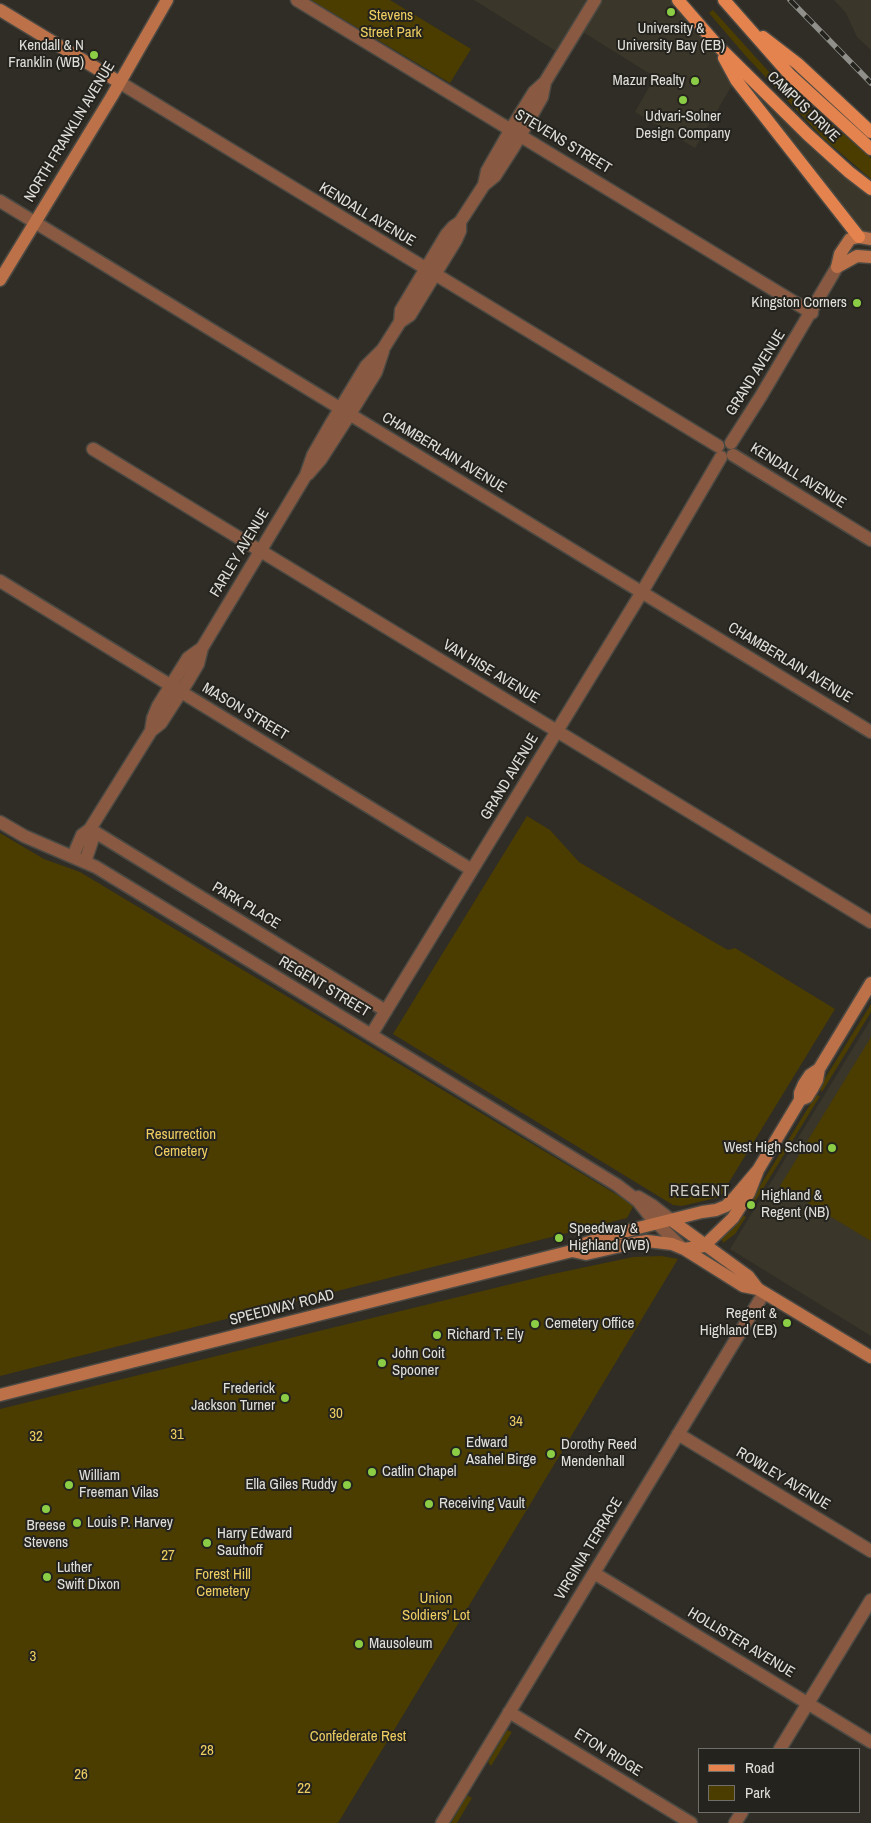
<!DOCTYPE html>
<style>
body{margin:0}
#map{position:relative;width:871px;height:1823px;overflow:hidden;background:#2f2d26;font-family:"Archivo Narrow",sans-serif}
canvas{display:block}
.legend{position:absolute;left:698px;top:1748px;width:162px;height:65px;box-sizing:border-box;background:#25231d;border:1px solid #706e69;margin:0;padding:6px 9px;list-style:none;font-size:15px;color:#e0dfda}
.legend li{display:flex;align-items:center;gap:10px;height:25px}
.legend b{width:25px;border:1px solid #706e69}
</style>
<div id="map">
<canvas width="871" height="1823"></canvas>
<ul class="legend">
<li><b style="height:6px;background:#e4834d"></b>Road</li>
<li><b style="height:14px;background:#4b3c00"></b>Park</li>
</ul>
</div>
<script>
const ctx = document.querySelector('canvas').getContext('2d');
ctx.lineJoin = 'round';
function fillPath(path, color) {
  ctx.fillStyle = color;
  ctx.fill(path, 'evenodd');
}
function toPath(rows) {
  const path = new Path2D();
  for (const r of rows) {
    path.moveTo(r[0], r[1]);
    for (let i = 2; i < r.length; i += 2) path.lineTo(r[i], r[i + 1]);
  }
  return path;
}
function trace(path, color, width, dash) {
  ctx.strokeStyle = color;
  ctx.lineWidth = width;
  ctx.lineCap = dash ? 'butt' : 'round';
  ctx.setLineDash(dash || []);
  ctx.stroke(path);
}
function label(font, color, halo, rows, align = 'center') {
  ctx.font = font + ' "Archivo Narrow",sans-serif';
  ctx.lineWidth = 4;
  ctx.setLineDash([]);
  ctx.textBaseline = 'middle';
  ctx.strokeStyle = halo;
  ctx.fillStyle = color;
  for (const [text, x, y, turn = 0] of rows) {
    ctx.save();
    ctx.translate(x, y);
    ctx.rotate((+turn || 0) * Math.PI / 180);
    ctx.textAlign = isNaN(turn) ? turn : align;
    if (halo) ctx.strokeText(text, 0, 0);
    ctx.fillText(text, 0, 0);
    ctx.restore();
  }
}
const built = toPath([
 [474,0,678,0,871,189,871,249,859,237,735,80,695,148,635,112,655,77,578,29,562,55],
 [834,0,871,0,871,50,857,37,846,13],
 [871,1019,871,1336,730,1249]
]);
const green = toPath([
 [311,0,390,0,471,49,450,83],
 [713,10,779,83,798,101,828,121,871,158,871,179,823,138,789,102,744,54,709,13],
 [527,816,550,830,579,862,707,938,728,950,735,948,835,1009,720,1197,682,1206,673,1205,393,1034],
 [0,833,44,859,80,872,634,1205,627,1218,0,1376],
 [871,1004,871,1012,822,1092,819,1088],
 [871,1037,871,1241,780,1186],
 [816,1095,820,1096,753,1205,750,1202],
 [742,1215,746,1217,735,1234,723,1243,721,1237,732,1229],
 [662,1256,678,1259,338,1823,0,1823,0,1409,548,1275,633,1257],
 [507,1730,512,1732,491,1766,488,1762],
 [467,1795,472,1798,467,1806,457,1823,451,1823]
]);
const street = toPath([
 [297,0,812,313],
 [119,82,718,446],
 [484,185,487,171,511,129,534,92,545,82,595,0],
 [0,201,871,732],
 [400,322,401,310,446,235,453,227,460,222,484,185,495,176,513,148,542,97,545,82],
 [731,443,761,396,837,267],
 [93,449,871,922],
 [733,455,871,540],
 [308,474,321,459,350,414,376,372,383,351],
 [0,581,472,870],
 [151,731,153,718,158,706,188,658,202,648],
 [0,822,24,836,96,867,617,1185,638,1201,649,1215,682,1248],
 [90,829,386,1011],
 [73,856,82,835,90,829,151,731,161,723,188,681,198,664,202,648,306,475,313,455,332,422,366,366,383,349,400,322,410,315,456,240,460,231,460,222],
 [85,862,93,838,90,829],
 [371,1035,642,592,721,457],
 [638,1197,653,1206,671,1220],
 [678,1434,871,1551],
 [594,1573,871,1742],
 [509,1712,691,1823],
 [780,1749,871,1600],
 [442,1823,764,1293],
 [735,1823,742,1812]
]);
const secondary = toPath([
 [0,10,119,82],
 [837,267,840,254,850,239,859,237,871,239],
 [837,267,857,256,871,257],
 [0,280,112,96,167,0],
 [800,1100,800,1093,804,1084,810,1075,819,1069],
 [671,1220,748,1276,758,1289],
 [684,1249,704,1246,733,1218,749,1193,758,1170,800,1100,807,1097,812,1089,817,1080,819,1069,871,983],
 [572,1251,586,1254,634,1243,647,1241,672,1244,684,1249,743,1286,758,1289,871,1357],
 [0,1395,572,1251,586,1243,634,1229,702,1212,716,1210,726,1206,735,1197,758,1170]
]);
const primary = toPath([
 [678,0,717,45,807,134,849,172,871,189],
 [724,0,790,75,871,149],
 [763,37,798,64,871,132],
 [724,58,736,80,859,237]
]);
const rail = toPath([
 [790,0,871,83]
]);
const markers = [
 [671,12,5,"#8bce46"],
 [94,55,5,"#8bce46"],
 [695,81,5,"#8bce46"],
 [683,100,5,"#8bce46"],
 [857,303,5,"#8bce46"],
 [832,1148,5,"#8bce46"],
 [751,1205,5,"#8bce46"],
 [559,1238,5,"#8bce46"],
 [787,1323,5,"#8bce46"],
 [535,1324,5,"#8bce46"],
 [437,1335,5,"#8bce46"],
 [382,1363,5,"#8bce46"],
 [285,1398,5,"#8bce46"],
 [456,1452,5,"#8bce46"],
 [551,1454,5,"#8bce46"],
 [372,1472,5,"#8bce46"],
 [69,1485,5,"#8bce46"],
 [347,1485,5,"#8bce46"],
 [429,1504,5,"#8bce46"],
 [46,1509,5,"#8bce46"],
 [77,1523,5,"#8bce46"],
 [207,1543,5,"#8bce46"],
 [47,1577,5,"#8bce46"],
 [359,1644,5,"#8bce46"]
];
const parkNames = [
 ["Stevens",391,16],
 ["Street Park",391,33],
 ["Resurrection",181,1135],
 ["Cemetery",181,1152],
 ["30",336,1414],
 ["34",516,1422],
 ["31",177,1435],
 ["32",36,1437],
 ["27",168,1556],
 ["Forest Hill",223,1575],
 ["Cemetery",223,1592],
 ["Union",436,1599],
 ["Soldiers' Lot",436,1616],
 ["3",33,1657],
 ["Confederate Rest",358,1737],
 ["28",207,1751],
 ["26",81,1775],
 ["22",304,1789]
];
const poiNames = [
 ["University &",671,29,"center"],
 ["University Bay (EB)",671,46,"center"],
 ["Kendall & N",84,46,"right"],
 ["Franklin (WB)",84,63,"right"],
 ["Mazur Realty",685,81,"right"],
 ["Udvari-Solner",683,117,"center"],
 ["Design Company",683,134,"center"],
 ["Kingston Corners",847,303,"right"],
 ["West High School",822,1148,"right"],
 ["Highland &",761,1196],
 ["Regent (NB)",761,1213],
 ["Speedway &",569,1229],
 ["Highland (WB)",569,1246],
 ["Regent &",777,1314,"right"],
 ["Highland (EB)",777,1331,"right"],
 ["Cemetery Office",545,1324],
 ["Richard T. Ely",447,1335],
 ["John Coit",392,1354],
 ["Spooner",392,1371],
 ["Frederick",275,1389,"right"],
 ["Jackson Turner",275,1406,"right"],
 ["Edward",466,1443],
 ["Asahel Birge",466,1460],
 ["Dorothy Reed",561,1445],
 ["Mendenhall",561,1462],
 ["Catlin Chapel",382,1472],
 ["William",79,1476],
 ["Freeman Vilas",79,1493],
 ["Ella Giles Ruddy",337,1485,"right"],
 ["Receiving Vault",439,1504],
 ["Louis P. Harvey",87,1523],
 ["Breese",46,1526,"center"],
 ["Stevens",46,1543,"center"],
 ["Harry Edward",217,1534],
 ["Sauthoff",217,1551],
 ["Luther",57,1568],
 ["Swift Dixon",57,1585],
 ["Mausoleum",369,1644]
];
const streetNames = [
 ["CAMPUS DRIVE",803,107,44],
 ["NORTH FRANKLIN AVENUE",70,132,-59],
 ["STEVENS STREET",563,142,31],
 ["KENDALL AVENUE",367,215,31],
 ["GRAND AVENUE",756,373,-58],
 ["CHAMBERLAIN AVENUE",444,453,31],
 ["KENDALL AVENUE",798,476,32],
 ["FARLEY AVENUE",240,553,-59],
 ["CHAMBERLAIN AVENUE",790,663,31],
 ["VAN HISE AVENUE",491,672,31],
 ["MASON STREET",245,712,31],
 ["GRAND AVENUE",510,777,-59],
 ["PARK PLACE",246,906,31],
 ["REGENT STREET",324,987,31],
 ["SPEEDWAY ROAD",282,1308,-14],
 ["ROWLEY AVENUE",783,1479,31],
 ["VIRGINIA TERRACE",589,1549,-59],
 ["HOLLISTER AVENUE",741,1643,31],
 ["ETON RIDGE",608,1753,32]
];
const neighbourhoodNames = [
 ["REGENT",700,1192]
];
fillPath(built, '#3a3629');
fillPath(green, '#4b3c00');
trace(street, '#4b4943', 15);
trace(secondary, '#4b4943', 15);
trace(primary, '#4b4943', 15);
trace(street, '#895a41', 12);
trace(secondary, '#bc7148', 12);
trace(primary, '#e4834d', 12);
trace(rail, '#908f89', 5.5);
trace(rail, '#25231d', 4, [11]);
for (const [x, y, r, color] of markers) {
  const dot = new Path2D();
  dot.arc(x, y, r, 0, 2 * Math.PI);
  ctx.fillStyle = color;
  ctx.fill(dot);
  trace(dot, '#25231d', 2);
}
label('15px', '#eece61', '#25231d', parkNames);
label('15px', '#e0dfda', '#25231d', poiNames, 'left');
label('15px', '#e0dfda', '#25231d', streetNames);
ctx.letterSpacing = '1px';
label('16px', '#cecbc2', '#25231d', neighbourhoodNames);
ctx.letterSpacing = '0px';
</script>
